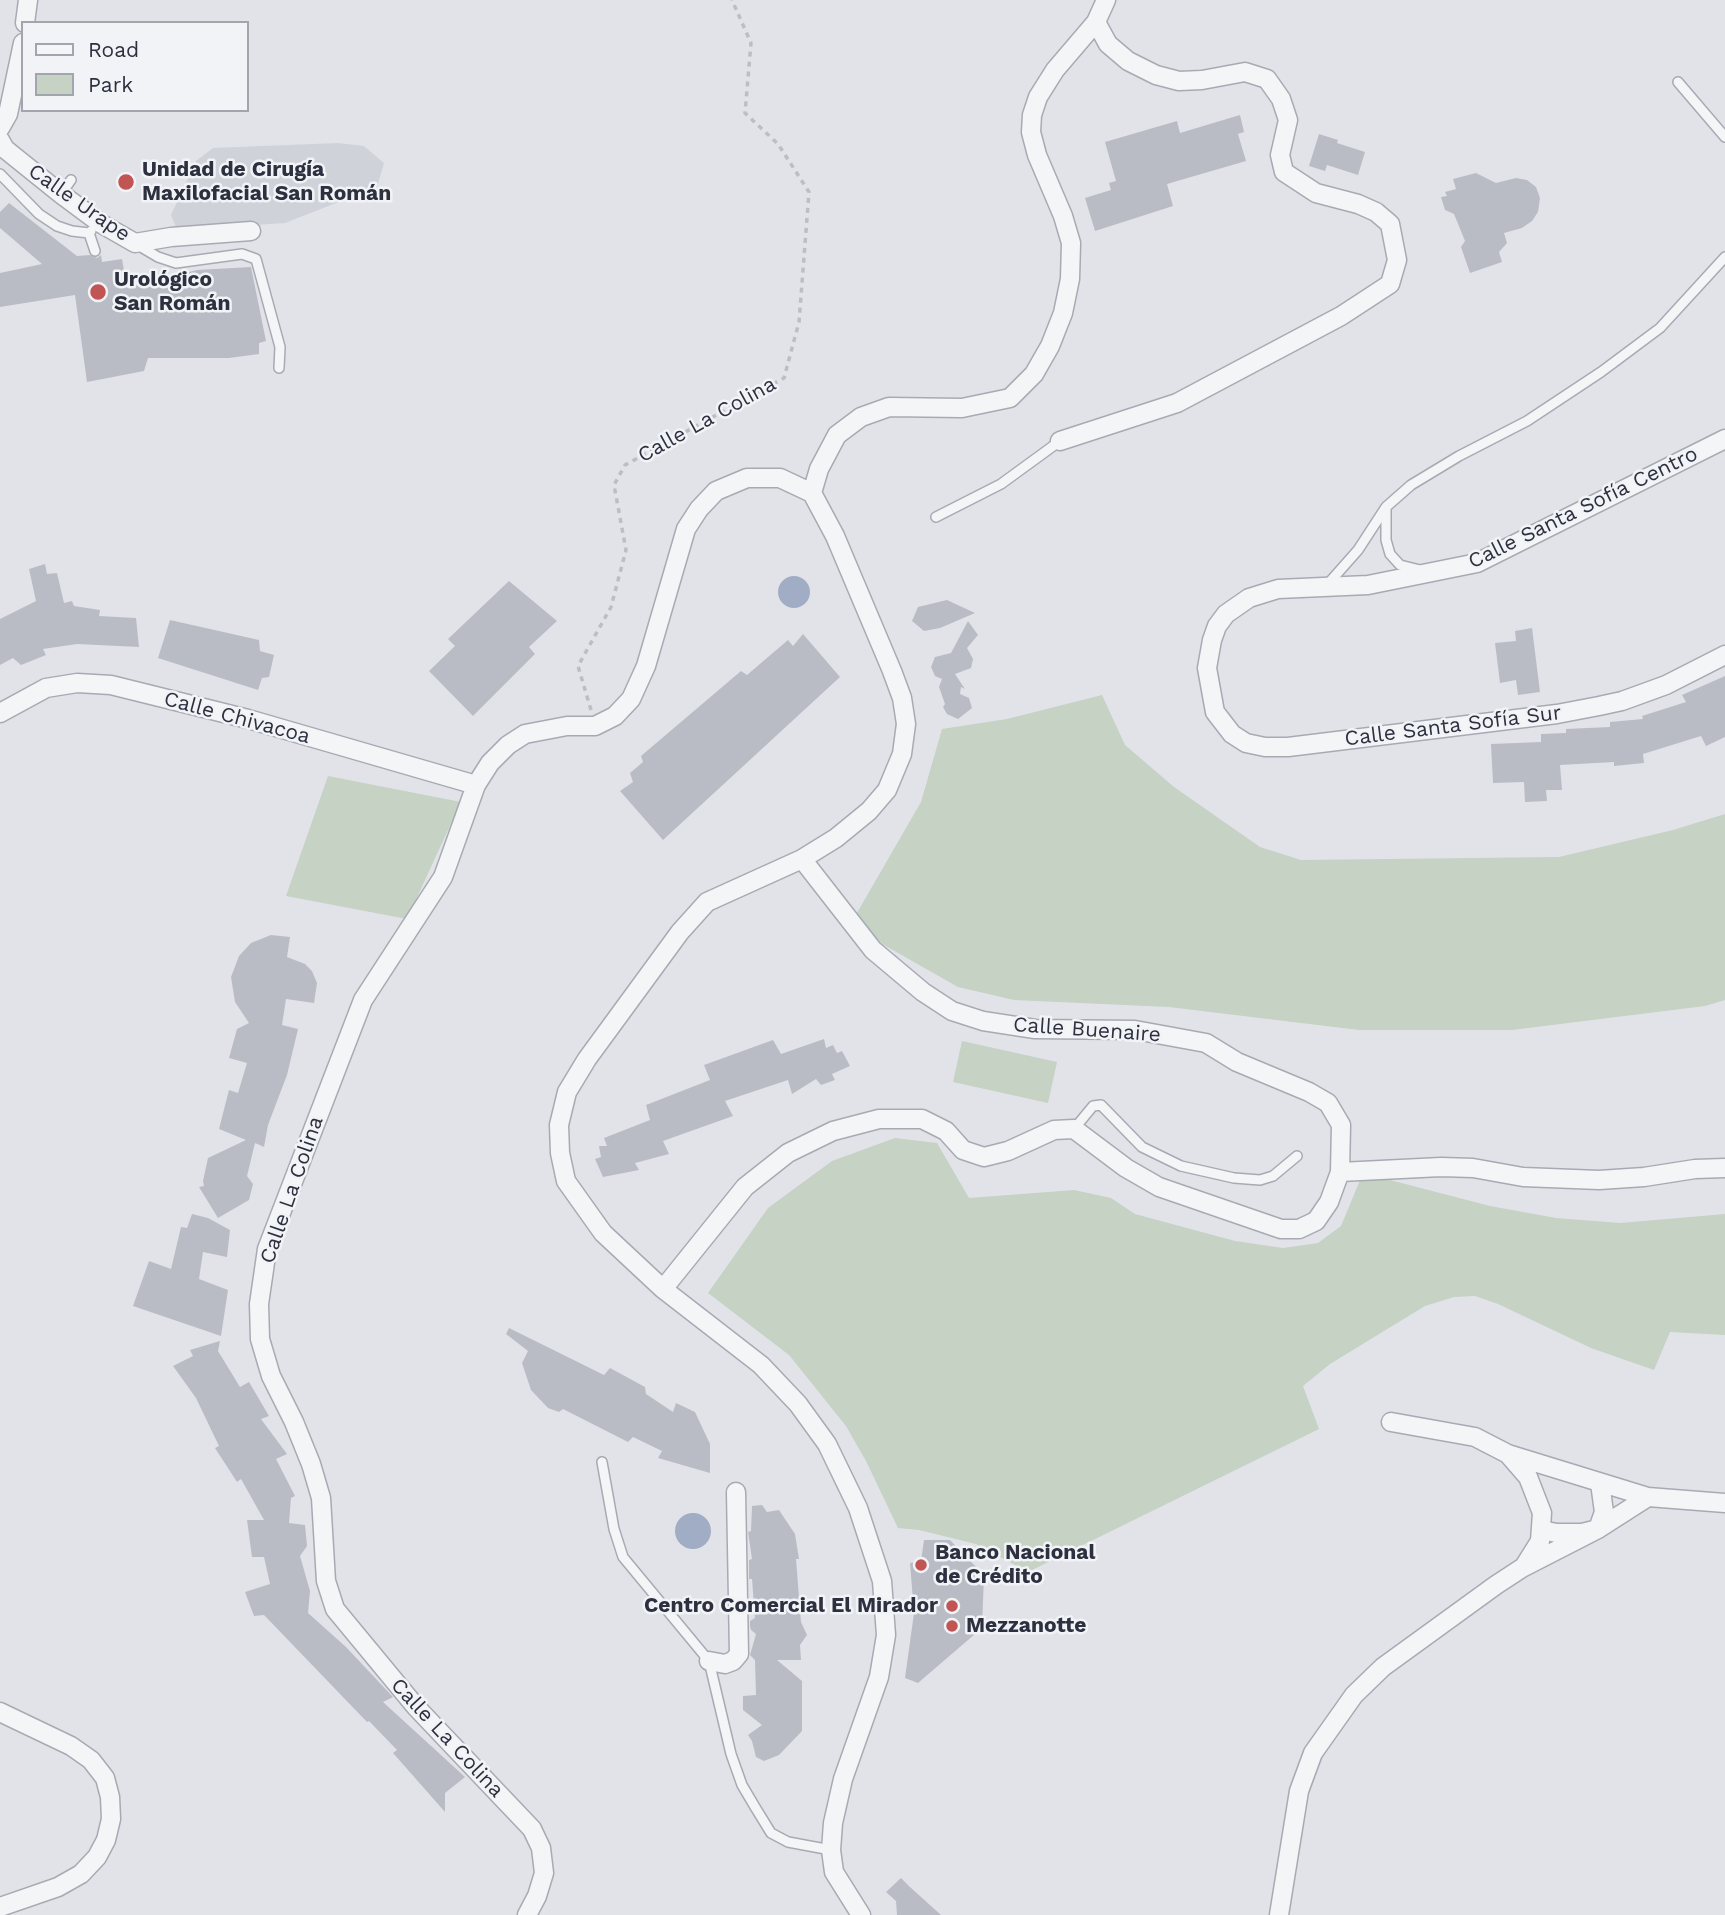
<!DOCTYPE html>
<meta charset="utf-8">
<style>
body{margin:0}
#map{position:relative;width:1725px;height:1915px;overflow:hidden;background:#e2e3e9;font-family:"Work Sans",sans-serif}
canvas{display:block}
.legend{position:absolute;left:21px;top:21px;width:228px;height:91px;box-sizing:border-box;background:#f1f3f6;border:2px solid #a2a5ad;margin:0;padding:9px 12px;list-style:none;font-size:21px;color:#2c303f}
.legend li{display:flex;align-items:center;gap:14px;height:35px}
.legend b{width:35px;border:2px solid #a2a5ad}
</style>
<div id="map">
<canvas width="1725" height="1915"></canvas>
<ul class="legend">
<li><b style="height:9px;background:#f4f5f7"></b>Road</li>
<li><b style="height:19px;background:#c5d2c4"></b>Park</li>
</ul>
</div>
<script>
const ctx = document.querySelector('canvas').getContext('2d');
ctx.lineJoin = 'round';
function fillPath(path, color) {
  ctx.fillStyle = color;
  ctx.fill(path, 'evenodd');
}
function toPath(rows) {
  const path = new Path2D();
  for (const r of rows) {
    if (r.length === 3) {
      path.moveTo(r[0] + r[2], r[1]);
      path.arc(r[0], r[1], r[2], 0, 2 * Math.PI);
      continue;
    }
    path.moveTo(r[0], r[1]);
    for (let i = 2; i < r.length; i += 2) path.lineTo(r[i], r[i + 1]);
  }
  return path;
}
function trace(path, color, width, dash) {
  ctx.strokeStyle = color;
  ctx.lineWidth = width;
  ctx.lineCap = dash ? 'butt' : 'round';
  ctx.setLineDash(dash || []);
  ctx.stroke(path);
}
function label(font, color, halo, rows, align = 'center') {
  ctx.font = font + ' "Work Sans",sans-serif';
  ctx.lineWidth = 5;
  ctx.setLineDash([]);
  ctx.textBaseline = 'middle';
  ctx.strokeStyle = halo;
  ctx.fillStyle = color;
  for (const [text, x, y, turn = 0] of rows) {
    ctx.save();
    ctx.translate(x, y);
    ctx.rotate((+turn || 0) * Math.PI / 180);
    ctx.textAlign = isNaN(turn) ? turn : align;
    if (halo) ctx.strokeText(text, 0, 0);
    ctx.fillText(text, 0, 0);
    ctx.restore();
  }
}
const built = toPath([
 [338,143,364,146,384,163,377,187,285,223,177,230,171,215,196,161,213,148]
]);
const green = toPath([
 [1102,695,1125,745,1174,787,1260,847,1301,860,1559,857,1673,830,1725,814,1725,1000,1705,1006,1512,1030,1359,1030,1169,1007,1014,1000,958,987,884,945,864,928,854,918,921,802,942,729,1007,719],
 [328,776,461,802,407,919,286,896],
 [962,1041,1057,1062,1048,1103,953,1082],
 [895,1138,937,1143,969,1198,1074,1190,1111,1198,1135,1214,1235,1241,1283,1248,1318,1243,1341,1226,1363,1173,1490,1206,1556,1218,1620,1223,1725,1214,1725,1335,1670,1332,1654,1370,1591,1348,1498,1304,1475,1296,1454,1297,1425,1306,1330,1364,1303,1386,1319,1429,1028,1572,976,1544,919,1530,898,1528,866,1461,846,1426,789,1355,708,1293,768,1208,832,1161]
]);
const water = toPath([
 [794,592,16],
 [693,1531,18]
]);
const building = toPath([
 [1240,115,1244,132,1238,134,1246,161,1167,184,1173,206,1095,231,1085,198,1111,190,1109,183,1116,181,1105,142,1177,121,1180,133],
 [1319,134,1338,140,1337,143,1365,152,1358,175,1327,165,1325,171,1309,166],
 [1476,173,1496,183,1516,178,1527,180,1536,187,1540,198,1538,212,1532,221,1522,228,1504,233,1507,243,1499,252,1502,262,1470,273,1461,247,1465,241,1454,214,1445,210,1441,197,1447,196,1445,192,1456,189,1453,179],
 [9,203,77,256,90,255,97,258,101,255,102,262,122,259,127,288,197,270,251,267,266,341,259,343,259,354,229,358,148,358,144,371,87,382,75,295,0,307,0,273,42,264,0,228,0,212],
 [45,564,47,574,57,573,64,603,72,601,74,606,100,610,99,616,136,618,139,647,77,644,43,649,46,655,21,665,13,658,0,665,0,619,36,601,29,569],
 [509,581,557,621,529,647,535,654,473,716,429,671,455,646,448,639],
 [947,600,975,613,940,628,924,631,912,621,918,607],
 [170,620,259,640,260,651,274,655,269,677,262,678,258,690,158,658],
 [968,621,978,635,967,648,973,659,971,668,955,674,965,689,961,687,960,694,969,698,972,708,958,719,947,714,943,707,945,704,939,687,942,679,935,676,931,667,935,657,951,653],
 [1532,628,1540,692,1518,695,1516,680,1500,683,1495,643,1516,641,1515,631],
 [803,634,840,677,663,840,620,791,633,782,630,773,643,762,641,756,741,671,747,675,788,640,793,646],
 [1725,676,1725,737,1706,746,1701,736,1643,754,1644,763,1614,766,1614,762,1560,765,1562,790,1546,790,1547,801,1525,802,1524,782,1493,783,1491,744,1541,742,1541,734,1566,733,1566,729,1610,727,1610,722,1643,719,1642,716,1686,702,1682,695],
 [271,935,290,937,287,957,305,964,312,971,317,983,314,1003,286,999,282,1025,298,1029,287,1075,268,1125,264,1147,255,1143,247,1176,253,1184,249,1200,218,1218,199,1187,204,1186,203,1181,208,1158,246,1140,219,1129,229,1090,238,1093,247,1063,229,1058,237,1029,249,1023,235,1002,231,977,239,956,251,943],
 [824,1039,826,1048,833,1045,837,1053,842,1051,850,1066,832,1074,835,1080,821,1085,816,1079,792,1094,788,1080,725,1101,733,1116,663,1141,669,1154,635,1163,639,1170,603,1177,595,1159,601,1157,599,1146,607,1146,604,1138,650,1120,646,1105,710,1080,704,1065,773,1040,781,1054],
 [192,1214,208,1218,230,1230,227,1257,203,1252,199,1279,228,1290,221,1336,133,1306,149,1261,171,1269,181,1227,187,1228],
 [509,1328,604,1375,610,1368,645,1387,646,1394,673,1412,676,1403,695,1412,710,1444,710,1473,658,1458,662,1451,633,1437,628,1442,563,1409,559,1412,548,1408,531,1390,522,1363,528,1351,506,1334],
 [220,1341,218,1351,240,1387,249,1382,269,1416,261,1419,287,1454,276,1459,295,1496,291,1498,289,1523,305,1525,307,1546,300,1556,310,1591,308,1613,346,1647,393,1697,383,1702,465,1777,445,1793,445,1812,393,1753,397,1750,369,1721,367,1722,264,1615,254,1616,245,1592,270,1584,264,1557,252,1557,247,1520,264,1520,241,1479,237,1482,215,1448,219,1446,196,1398,173,1366,193,1356,190,1350],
 [762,1505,767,1512,779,1510,795,1534,799,1559,796,1559,801,1622,807,1635,800,1645,801,1660,777,1660,802,1681,802,1731,779,1755,764,1761,756,1757,752,1741,748,1735,762,1725,743,1710,743,1696,756,1695,755,1660,750,1655,756,1634,751,1630,750,1626,750,1621,755,1618,752,1579,749,1579,749,1560,752,1559,748,1532,751,1531,752,1506],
 [924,1540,950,1540,984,1575,982,1628,918,1683,905,1678,914,1613,910,1563,921,1561],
 [901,1878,910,1887,941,1915,897,1915,896,1901,886,1892]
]);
const path = toPath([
 [591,710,578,666,611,607,626,550,614,485,625,465,784,378,799,322,809,192,778,144,745,113,751,43,732,0]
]);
const service = toPath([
 [1678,82,1725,137],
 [0,174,39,214,57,226,72,231,89,233],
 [61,194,71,180],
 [91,231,89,233,95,251],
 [136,244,158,257,176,263,242,254,256,259,280,347,279,368],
 [936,517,1001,484,1060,441],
 [1420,570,1400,565,1390,554,1386,540,1386,507,1411,485,1459,456,1527,421,1601,372,1660,328,1725,257],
 [1327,585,1358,550,1386,507],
 [1074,1129,1093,1106,1101,1105,1142,1147,1181,1166,1234,1178,1260,1180,1273,1176,1297,1156],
 [602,1462,614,1529,623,1557,709,1661,731,1754,742,1785,755,1807,771,1833,788,1842,831,1850]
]);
const minor = toPath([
 [25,23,28,0],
 [0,128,8,114,23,43],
 [0,140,5,149,61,194,100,223,135,243,171,237,251,231],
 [1725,439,1477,563,1368,585,1278,589,1249,598,1226,614,1217,626,1212,640,1207,668,1215,712,1232,734,1246,743,1265,747,1288,747,1557,714,1599,706,1622,701,1666,685,1725,655],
 [1060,441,1177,403,1341,316,1390,284,1397,260,1390,224,1376,212,1358,204,1316,193,1284,172,1280,155,1288,120,1281,99,1267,79,1245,72,1202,80,1179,81,1156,75,1128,61,1108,44,1096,22],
 [812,493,819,469,837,435,861,417,889,407,962,408,1010,398,1034,374,1050,346,1063,313,1070,279,1071,243,1063,216,1037,155,1031,132,1032,115,1038,97,1055,70,1096,22,1106,0],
 [0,713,46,688,77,683,111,685,248,719,476,785],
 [1340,1172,1441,1167,1473,1168,1523,1177,1599,1180,1644,1177,1695,1169,1725,1168],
 [663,1289,745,1187,788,1153,833,1131,879,1119,922,1119,946,1131,963,1150,984,1157,1008,1151,1054,1130,1074,1129,1126,1168,1159,1187,1281,1229,1299,1229,1316,1221,1329,1202,1340,1172,1341,1125,1328,1103,1309,1092,1237,1062,1206,1043,1135,1030,1035,1029,983,1021,952,1011,923,992,873,950,802,859],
 [1391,1422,1475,1437,1508,1454,1648,1497,1725,1503],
 [1508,1454,1528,1477,1542,1513,1540,1541,1525,1565],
 [1541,1530,1557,1533,1582,1533,1598,1529,1604,1512,1600,1483],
 [709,1661,725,1664,733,1661,739,1654,736,1492],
 [0,1712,71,1746,91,1760,105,1778,110,1797,111,1819,106,1840,97,1857,81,1874,58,1887,0,1907],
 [527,1915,537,1896,544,1873,541,1848,532,1829,416,1707,335,1609,326,1581,321,1498,311,1464,294,1422,271,1376,260,1339,259,1304,267,1249,363,1000,443,877,476,785,490,763,508,745,525,734,567,726,595,726,615,716,631,699,646,666,686,529,699,509,716,491,747,478,780,478,812,493,835,536,892,671,902,698,906,724,902,754,887,790,869,811,836,838,802,859,707,902,680,932,587,1059,567,1092,559,1125,560,1153,566,1181,603,1233,663,1289,761,1365,798,1404,827,1444,858,1508,882,1581,886,1635,879,1677,843,1779,833,1823,831,1850,834,1872,861,1915],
 [1279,1915,1299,1791,1313,1753,1354,1695,1383,1667,1496,1585,1522,1568,1598,1529,1648,1497]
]);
const markers = [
 [126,182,9,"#c05554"],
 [98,292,9,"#c05554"],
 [921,1565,7,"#c05554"],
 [952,1606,7,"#c05554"],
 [952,1626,7,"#c05554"]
];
const poiNames = [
 ["Unidad de Cirugía",142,170],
 ["Maxilofacial San Román",142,194],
 ["Urológico",114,280],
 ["San Román",114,304],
 ["Banco Nacional",935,1553],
 ["de Crédito",935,1577],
 ["Centro Comercial El Mirador",938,1606,"right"],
 ["Mezzanotte",966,1626]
];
const streetNames = [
 ["Calle Urape",79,203,35],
 ["Calle La Colina",707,420,-29],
 ["Calle Santa Sofía Centro",1583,508,-26],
 ["Calle Chivacoa",237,718,15],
 ["Calle Santa Sofía Sur",1453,726,-7],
 ["Calle Buenaire",1087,1030,4],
 ["Calle La Colina",292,1190,-71],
 ["Calle La Colina",447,1738,47]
];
fillPath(built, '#d0d2da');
fillPath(green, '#c5d2c4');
fillPath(water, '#a1adc5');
fillPath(building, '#babcc5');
trace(service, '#a8aab3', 12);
trace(minor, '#a8aab3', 21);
trace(path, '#bcbec3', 3.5, [5, 5]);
trace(service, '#f4f5f7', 9);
trace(minor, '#f4f5f7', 18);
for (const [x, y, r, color] of markers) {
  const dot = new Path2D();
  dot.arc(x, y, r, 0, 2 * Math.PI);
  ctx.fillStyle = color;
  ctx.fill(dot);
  trace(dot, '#f1f3f6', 2.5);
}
label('bold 21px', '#2c303f', '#f1f3f6', poiNames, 'left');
label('21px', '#2c303f', '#f1f3f6', streetNames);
</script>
